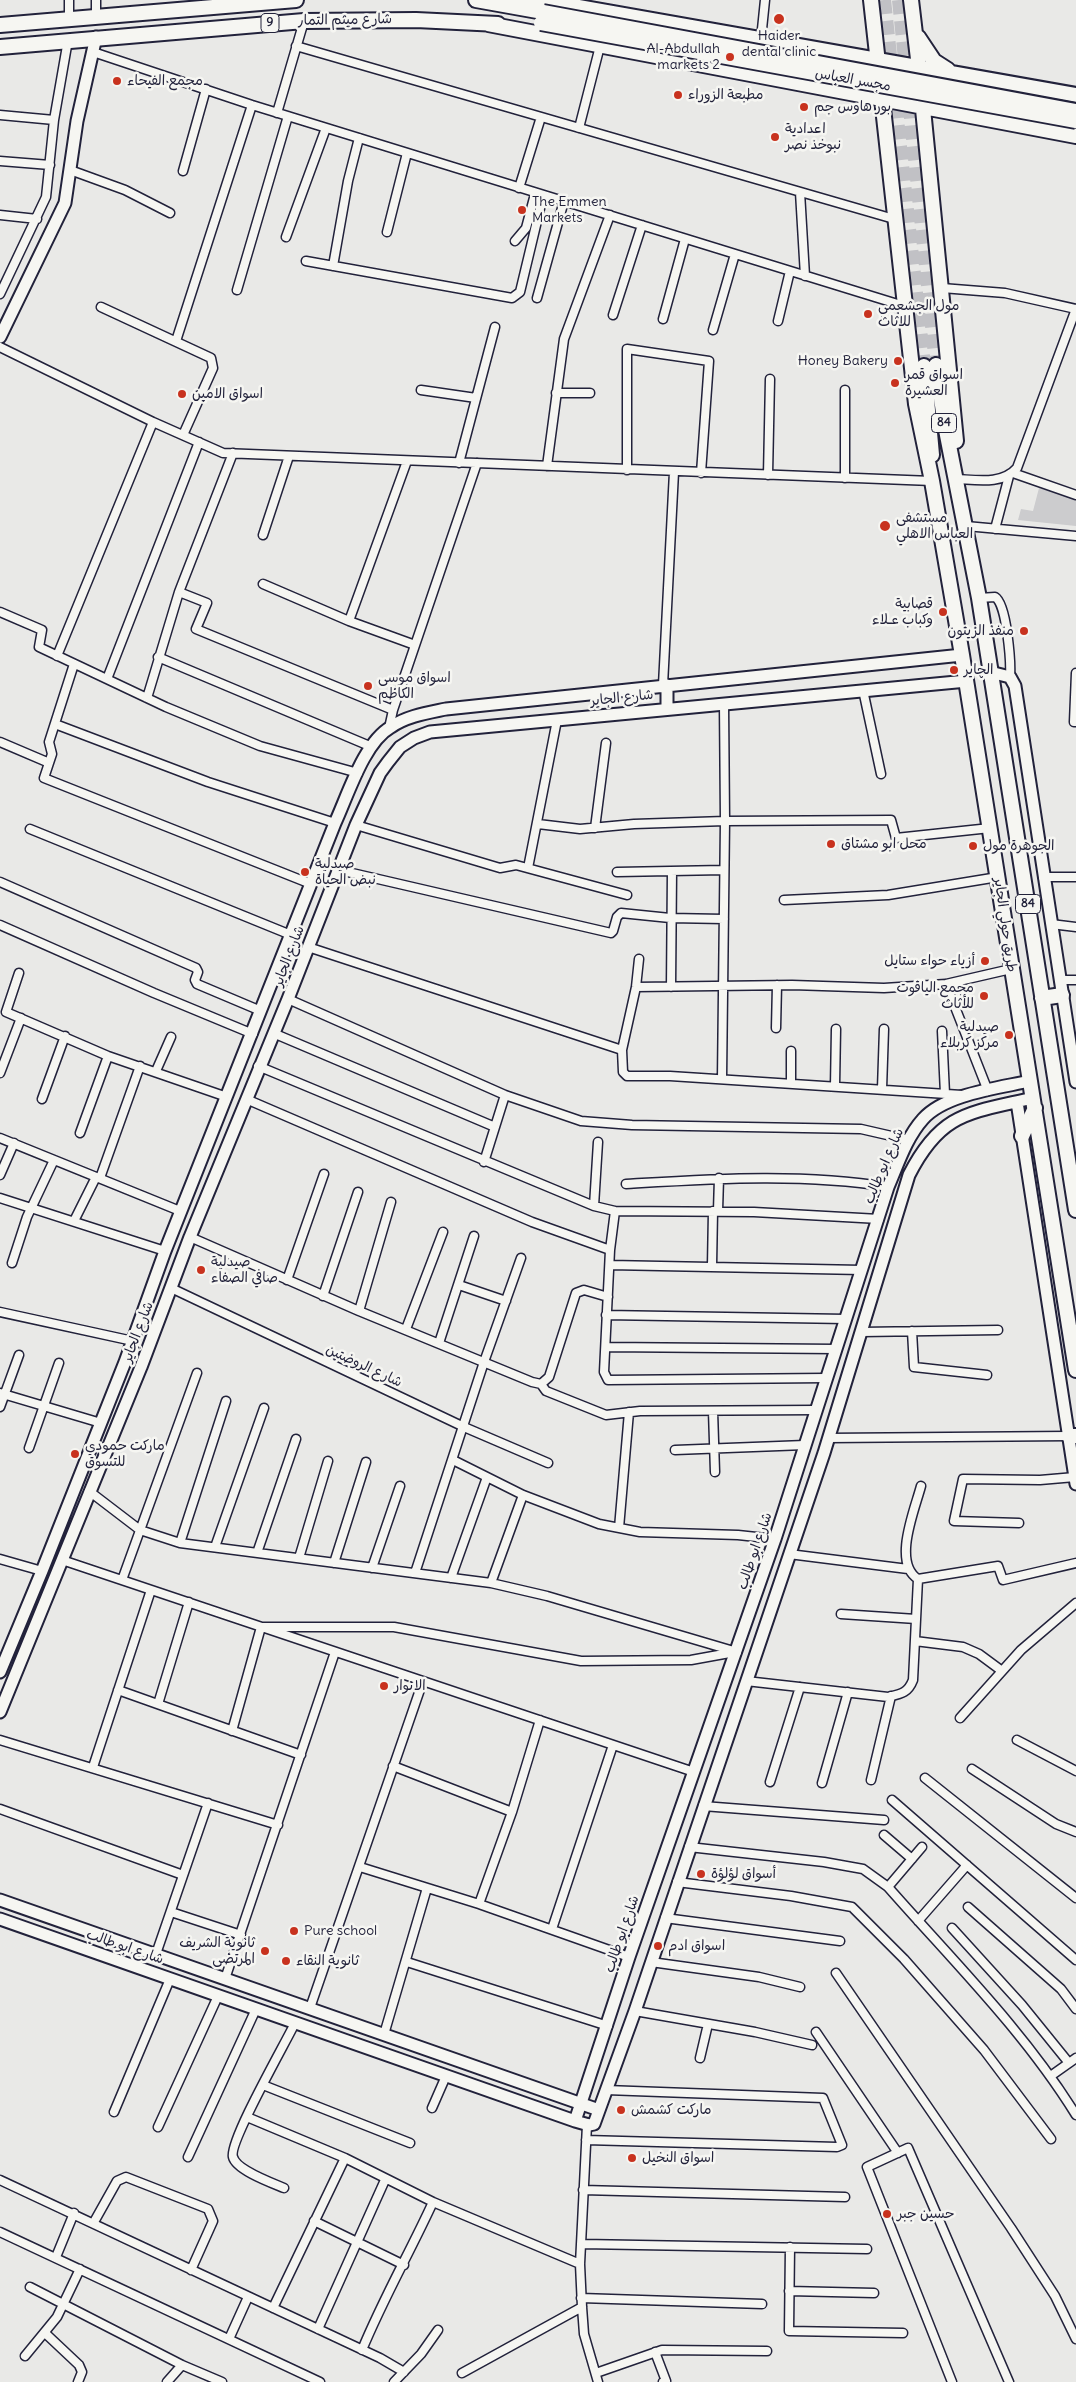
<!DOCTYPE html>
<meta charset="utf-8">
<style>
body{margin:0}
canvas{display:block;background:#e9e9e7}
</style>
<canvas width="1076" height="2382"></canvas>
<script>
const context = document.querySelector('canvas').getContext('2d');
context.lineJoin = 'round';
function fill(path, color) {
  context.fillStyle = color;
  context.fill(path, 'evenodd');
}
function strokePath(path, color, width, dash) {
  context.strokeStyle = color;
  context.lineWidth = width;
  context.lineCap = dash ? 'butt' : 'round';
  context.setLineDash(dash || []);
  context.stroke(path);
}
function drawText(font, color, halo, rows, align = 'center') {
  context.font = font + ' Delius,"Playpen Sans Arabic",sans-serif';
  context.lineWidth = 5;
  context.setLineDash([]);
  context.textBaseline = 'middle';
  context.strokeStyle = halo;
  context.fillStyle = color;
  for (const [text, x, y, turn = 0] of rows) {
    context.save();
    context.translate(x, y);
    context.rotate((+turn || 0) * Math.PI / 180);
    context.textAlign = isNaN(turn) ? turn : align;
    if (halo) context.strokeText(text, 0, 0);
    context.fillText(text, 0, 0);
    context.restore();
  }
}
const green = new Path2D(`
 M 1039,488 L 1076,499 L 1076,526 L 1018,520 L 1021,509 L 1033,511 Z`);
const highwayTunnel = new Path2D(`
 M 884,0 L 924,366
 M 899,0 L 936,365`);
const street = new Path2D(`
 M 96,16 L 96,0
 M 69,19 L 69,0
 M 761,39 L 765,0
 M 296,46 L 894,219
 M 93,52 L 252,105 L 904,306
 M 277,113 L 304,21
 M 0,115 L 54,120
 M 579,128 L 600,46
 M 0,161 L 50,165
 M 70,170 L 125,190 L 170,213
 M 183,171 L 206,89
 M 519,188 L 541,117
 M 800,192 L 805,276
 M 0,215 L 37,219
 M 387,232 L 407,153
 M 286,237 L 326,128
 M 515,241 L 526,228 L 535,194
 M 306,261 L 512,298 L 520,292 L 543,196
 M 333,266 L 348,181 L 359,138
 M 942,288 L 1005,293 L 1076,309
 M 237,290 L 288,116
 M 0,294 L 46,197 L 54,120 L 68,40
 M 537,298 L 564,201
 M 101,307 L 211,358 L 213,368 L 183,435
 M 613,315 L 642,225
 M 663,319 L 685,239
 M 778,321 L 790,271
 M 713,330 L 735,254
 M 176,341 L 252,105
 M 0,347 L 153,422 L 223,453 L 932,481
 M 421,390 L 476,398
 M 845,390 L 845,478
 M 556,393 L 590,393
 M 459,463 L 495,327
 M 547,466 L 564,339 L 610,215
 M 627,470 L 627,349 L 709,361 L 701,473
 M 1013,473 L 1076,495
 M 768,475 L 770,379
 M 957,479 C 977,480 1002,485 1017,468 L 1076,309
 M 966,526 L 1076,536
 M 995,529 L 1009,476
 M 263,535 L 289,456
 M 263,584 L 349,621 L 415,645
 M 179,592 L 207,603 L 196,629 L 393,710
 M 979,598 L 995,597 C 1007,604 1011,663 1010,677
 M 0,612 L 42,630 L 39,647 L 166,707 L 260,746 L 358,773
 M 349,621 L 407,461
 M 57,656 L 153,422
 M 158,657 L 372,747
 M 74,664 L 49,742 L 52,754 L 44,778 L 311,884
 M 1076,673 L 1074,722 L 1076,722
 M 107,679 L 199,442
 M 663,685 L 674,472
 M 863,690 L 881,774
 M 147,698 L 179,592 L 233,453
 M 55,724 L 208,782 L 335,823
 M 389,728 L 393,710 L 477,463
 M 0,742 L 47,762
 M 538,824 L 580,829 L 634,824 L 725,821 L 891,820 L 896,838 L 990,828
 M 356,825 L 500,868 L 516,865 L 627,895
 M 595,828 L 606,743
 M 30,829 L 291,935
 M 528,868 L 557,720
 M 339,870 L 611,933 L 613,931 L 617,917 L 621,913 L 670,918 L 724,919
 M 617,872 L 724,870
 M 1043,877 L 1076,877
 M 0,882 L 196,968 L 198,972 L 195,980 L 197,984 L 261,1011
 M 784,900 L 888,895 L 998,877
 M 1051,924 L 1076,927
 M 0,925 L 154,993 L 253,1034
 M 308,947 L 622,1050 L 623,1072 L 627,1076 L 670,1076 L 962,1095
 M 19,973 L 6,1012 L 108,1056 L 227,1097
 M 1060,980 L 1076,980
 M 946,984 L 988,1091
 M 636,987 L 792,985 L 884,988 L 946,984 L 1011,969
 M 671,987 L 672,871
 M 288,999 L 505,1095 L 581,1121 L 632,1125 L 861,1129 L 909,1140
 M 776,1028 L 777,985
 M 942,1031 L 945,1094
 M 273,1033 L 495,1127
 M 622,1050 L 636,987 L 639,959
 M 258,1066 L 594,1206 L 615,1211 L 754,1212 L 879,1219
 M 156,1071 L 171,1037
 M 0,1073 L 21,1018
 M 722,1079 L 725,821 L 724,704
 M 791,1083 L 791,1051
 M 835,1086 L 836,1029
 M 882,1089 L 884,1029
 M 42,1099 L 65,1036
 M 246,1099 L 532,1222 L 610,1250 L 604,1372 L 608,1380 L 826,1378
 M 80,1133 L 108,1056
 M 0,1138 L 180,1211
 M 484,1162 L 505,1095
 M 0,1175 L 14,1143
 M 100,1178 L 140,1066
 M 626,1184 C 713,1179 802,1173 888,1187
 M 0,1198 L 165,1251
 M 594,1206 L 598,1142
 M 718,1211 L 719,1178
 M 74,1221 L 96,1177
 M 190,1237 L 359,1311 L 532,1382 L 541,1384 L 549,1377 L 576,1293 L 584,1290 L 608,1297
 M 610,1250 L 615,1211
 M 12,1263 L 27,1217 L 54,1160
 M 610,1265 L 862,1270
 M 712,1266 L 713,1211
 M 287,1280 L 324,1174
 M 459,1285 L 506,1301
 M 171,1288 L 464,1427 L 548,1463
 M 323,1296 L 358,1192
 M 359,1311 L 391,1202
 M 0,1312 L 133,1341
 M 606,1315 L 846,1319
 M 406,1329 L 443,1232
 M 912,1331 L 914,1367 L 987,1375
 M 861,1332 L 998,1330
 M 439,1343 L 474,1236
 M 606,1347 L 836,1349
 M 541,1384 L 546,1391 L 606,1415 L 640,1411 L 816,1410
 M 0,1393 L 101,1423
 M 0,1407 L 19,1355
 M 713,1411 L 715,1472
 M 828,1438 L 1069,1436
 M 29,1448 L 59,1363
 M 675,1450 L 805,1445
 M 453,1460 L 523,1495 L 599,1524 L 640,1532 L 738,1535 L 775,1539
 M 89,1491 L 140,1530 L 180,1543 L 491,1583 L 547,1596 L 737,1652
 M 1019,1523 L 954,1521 L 963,1479 L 1040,1480 L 1075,1477
 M 619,1528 L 629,1412
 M 180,1543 L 226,1401
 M 215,1547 L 264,1408
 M 257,1553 L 296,1439
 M 789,1554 L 908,1569
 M 299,1558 L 328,1461
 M 0,1559 L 42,1571
 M 62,1560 L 694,1772
 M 334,1563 L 366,1462
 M 372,1568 L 400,1486
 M 415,1573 L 484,1362 L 521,1258
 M 451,1578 L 487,1477
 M 918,1579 C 892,1563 915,1509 921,1486
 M 122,1580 L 197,1373
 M 491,1583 L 523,1495
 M 841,1614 L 916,1619
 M 915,1641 L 963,1647 L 979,1654 L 1002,1671
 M 746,1681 L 888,1697 C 901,1694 908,1693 913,1680 L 918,1579 L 998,1566 L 1003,1580 L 1076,1563
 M 118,1690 L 301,1755
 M 158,1704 L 189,1602
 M 960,1718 L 1021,1650 L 1076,1603
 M 232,1731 L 261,1627 L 394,1627 L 581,1661 L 691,1660 L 735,1652
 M 0,1740 L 278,1825
 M 1017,1740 L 1076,1771
 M 393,1766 L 512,1812
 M 93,1767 L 151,1590
 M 972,1769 L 1056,1824 L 1076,1832
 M 925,1778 L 1076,1898
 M 871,1780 L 891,1696
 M 770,1782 L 800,1687
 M 822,1783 L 848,1692
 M 892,1800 L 1076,1960
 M 703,1806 L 884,1820
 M 0,1809 L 183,1875
 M 884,1835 L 912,1859
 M 689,1847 L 824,1862 L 863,1869 L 888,1887 C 953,1961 1024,2031 1076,2115
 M 360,1867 L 479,1904 L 629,1957
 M 677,1882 L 791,1896 L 852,1907 L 904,1959 L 984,2050 L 1051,2139
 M 888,1887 L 922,1847
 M 479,1904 L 512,1812 L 540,1720
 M 968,1907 L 1061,1989 L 1076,2009
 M 171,1912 L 241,1935
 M 665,1918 L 840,1941
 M 918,1921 L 967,1865
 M 952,1928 L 1022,2005 L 1069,2063
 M 552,1929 L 613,1745
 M 156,1954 L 208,1803
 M 407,1962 L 608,2026
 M 651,1962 L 759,1977 L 800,1987
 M 836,1973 L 1011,2228 L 1055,2296 L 1076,2339
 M 225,1979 L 335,1652
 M 310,2008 L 423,1681
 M 635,2011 L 755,2032 L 812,2045
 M 385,2031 L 427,1888
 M 816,2032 L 898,2153
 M 700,2058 L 708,2024
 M 1052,2075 L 1076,2058
 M 263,2085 L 410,2143
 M 432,2108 L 446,2076
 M 114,2112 L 170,1979
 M 247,2117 L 345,2158
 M 587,2125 L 580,2264 L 582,2307 L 584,2334 L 598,2382
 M 158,2127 L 218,1996
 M 586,2140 L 837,2147 L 842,2145 L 823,2098 L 606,2090
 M 188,2157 L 256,2009
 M 0,2180 L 380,2358 L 404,2372
 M 284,2188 C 272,2183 236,2170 233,2157 C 228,2143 286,2042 295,2023
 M 583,2190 L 845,2197
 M 314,2221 L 404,2265
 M 94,2222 L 117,2181 L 126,2177 L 208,2209 L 213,2221 L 191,2270
 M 0,2232 L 320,2382
 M 582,2244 L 867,2249
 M 790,2247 L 789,2331 L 903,2333
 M 56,2257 L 74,2213
 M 30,2287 L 182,2365 L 222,2382
 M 789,2291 L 874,2293
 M 581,2298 L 762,2304
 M 273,2308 L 345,2158 L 433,2202 L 580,2264
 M 318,2329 L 385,2180
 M 45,2333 L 79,2365 L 82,2372 L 78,2382
 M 229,2339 L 248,2297
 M 362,2350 C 383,2299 410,2252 433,2202
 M 655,2352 L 666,2381 L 663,2382
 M 25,2356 L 57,2317 L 80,2269
 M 462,2373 L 582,2307
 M 596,2373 L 662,2350 L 767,2351
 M 167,2382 L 182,2365
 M 394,2382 L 421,2354 L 438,2330
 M 952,2382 L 867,2167 L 908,2148 L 1009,2382`);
const secondary = new Path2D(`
 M 0,337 L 65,203 L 77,121 L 96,37
 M 990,672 L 1010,677 L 1015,686 L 1076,1082
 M 667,709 L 667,685
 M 1017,1102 L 1076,1484
 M 0,1672 L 42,1571 L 125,1362 L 165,1251 L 335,823 C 348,795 364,742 391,727 C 407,716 427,713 446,709 L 962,655
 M 0,1712 L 141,1367 L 190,1237 L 288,999 L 356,825 L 380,773 L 388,762 L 400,747 L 414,738 L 430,732 L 967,681
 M 0,1900 L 599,2110
 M 0,1919 L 575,2121 L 589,2125 L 594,2124 L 635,2011 L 824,1453 L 909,1175 C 941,1112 969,1113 1033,1098
 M 575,2121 L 629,1957 L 775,1539 L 888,1187 C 898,1164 906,1138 923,1119 C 945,1094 999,1088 1030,1081`);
const highway = new Path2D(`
 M 476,0 L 543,12
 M 871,0 L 916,404 L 932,481 L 962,655 L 1076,1370
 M 911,0 L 920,76
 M 491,1 L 545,1 L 1076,95
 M 488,24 L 1076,136
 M 0,25 L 296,0
 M 918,37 L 934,61 L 948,70
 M 0,47 L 304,21 L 416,20 L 498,24
 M 922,99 L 956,441
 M 936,365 L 945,425 L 979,598 L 1076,1210
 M 924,366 L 932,455
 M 1042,998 L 1062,995
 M 1022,1136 L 1035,1108
 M 1069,1436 L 1076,1436`);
const highwayBridge = new Path2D(`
 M 543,12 L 1076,111
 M 541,23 L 1076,121`);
const markers = [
 [779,19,6,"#c8321e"],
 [730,57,5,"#c8321e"],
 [117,81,5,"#c8321e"],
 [678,95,5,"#c8321e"],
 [804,107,5,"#c8321e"],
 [775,137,5,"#c8321e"],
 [522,210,5,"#c8321e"],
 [868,314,5,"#c8321e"],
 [898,361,5,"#c8321e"],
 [895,383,5,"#c8321e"],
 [182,394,5,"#c8321e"],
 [885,526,6,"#c8321e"],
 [943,612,5,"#c8321e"],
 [1024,631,5,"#c8321e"],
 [954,670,5,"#c8321e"],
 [368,686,5,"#c8321e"],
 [831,844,5,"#c8321e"],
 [973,846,5,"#c8321e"],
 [305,872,5,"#c8321e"],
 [985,961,5,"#c8321e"],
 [984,996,5,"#c8321e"],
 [1009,1035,5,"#c8321e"],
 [201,1270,5,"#c8321e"],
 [75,1454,5,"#c8321e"],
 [384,1686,5,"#c8321e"],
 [701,1874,5,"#c8321e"],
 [294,1931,5,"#c8321e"],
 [658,1946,5,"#c8321e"],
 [265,1951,5,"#c8321e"],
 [286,1961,5,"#c8321e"],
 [621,2110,5,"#c8321e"],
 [632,2158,5,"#c8321e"],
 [887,2214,5,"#c8321e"]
];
const shields = [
 [270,23,18],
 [944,423,25],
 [1028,904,25]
];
const shieldNames = [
 ["9",270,23],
 ["84",944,423],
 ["84",1028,904]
];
const streetNames = [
 ["شارع ميثم التمار",345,20,-1],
 ["مجسر العباس",853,80,10],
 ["شارع الجاير",622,698,-6],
 ["طريق حولي الجاير",1005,925,82],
 ["شارع الجاير",289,956,-69],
 ["شارع ابو طالب",884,1166,-67],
 ["شارع الجاير",138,1332,-69],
 ["شارع الروضتين",364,1366,25],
 ["شارع ابو طالب",755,1551,-71],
 ["شارع ابو طالب",622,1934,-71],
 ["شارع ابو طالب",125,1947,19]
];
const poiNames = [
 ["Haider",779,36,"center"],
 ["dental clinic",779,52,"center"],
 ["Al-Abdullah",720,49,"right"],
 ["markets 2",720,65,"right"],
 ["مجمع الفيحاء",127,81],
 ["مطبعة الزوراء",688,95],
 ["بور هاوس جم",814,107],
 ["اعدادية",785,129],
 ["نبوخذ نصر",785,145],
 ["The Emmen",532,202],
 ["Markets",532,218],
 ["مول الجشعمي",878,306],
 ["للاثاث",878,322],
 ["Honey Bakery",888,361,"right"],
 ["اسواق قمر",905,375],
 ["العشيرة",905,391],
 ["اسواق الامين",192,394],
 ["مستشفى",896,518],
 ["العباس الاهلي",896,534],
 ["قصابية",933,604,"right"],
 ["وكباب عـلاء",933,620,"right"],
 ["منفذ الزيتون",1014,631,"right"],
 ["الچاير",964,670],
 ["اسواق موسى",378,678],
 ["الكاظم",378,694],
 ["محل ابو مشتاق",841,844],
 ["الجوهرة مول",983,846],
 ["صيدلية",315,864],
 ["نبض الحياة",315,880],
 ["أزياء حواء ستايل",975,961,"right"],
 ["مجمع الياقوت",974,988,"right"],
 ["للأثاث",974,1004,"right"],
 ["صيدلية",999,1027,"right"],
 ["مركز كربلاء",999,1043,"right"],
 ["صيدلية",211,1262],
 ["صافي الصفاء",211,1278],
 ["ماركت حمودي",85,1446],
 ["للتسوق",85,1462],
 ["الانوار",394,1686],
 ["أسواق لؤلؤة",711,1874],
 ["Pure school",304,1931],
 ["ثانوية الشريف",255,1943,"right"],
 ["المرتضى",255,1959,"right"],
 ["اسواق ادم",668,1946],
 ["ثانوية النقاء",296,1961],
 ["ماركت كشمش",631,2110],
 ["اسواق النخيل",642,2158],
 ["حسين جبر",897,2214]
];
fill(green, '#ccccce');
strokePath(highwayTunnel, '#c1c1c5', 14, [14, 7]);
strokePath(street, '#22223b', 11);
strokePath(secondary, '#22223b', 15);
strokePath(highway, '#22223b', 18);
strokePath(street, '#f6f6f2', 8);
strokePath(secondary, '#f6f6f2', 11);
strokePath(highway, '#f6f6f2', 14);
strokePath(highwayBridge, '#22223b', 18, []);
strokePath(highwayBridge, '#f6f6f2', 14);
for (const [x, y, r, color] of markers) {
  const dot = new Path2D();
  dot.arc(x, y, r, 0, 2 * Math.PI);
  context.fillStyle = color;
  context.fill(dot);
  strokePath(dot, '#f6f6f2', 2);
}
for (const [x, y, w] of shields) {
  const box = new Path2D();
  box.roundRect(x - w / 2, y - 9.5, w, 19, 4);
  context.fillStyle = '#f6f6f2';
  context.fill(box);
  strokePath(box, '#22223b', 1);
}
drawText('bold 12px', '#22223b', null, shieldNames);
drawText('14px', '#22223b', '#f6f6f2', streetNames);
drawText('14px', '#22223b', '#f6f6f2', poiNames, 'left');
</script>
